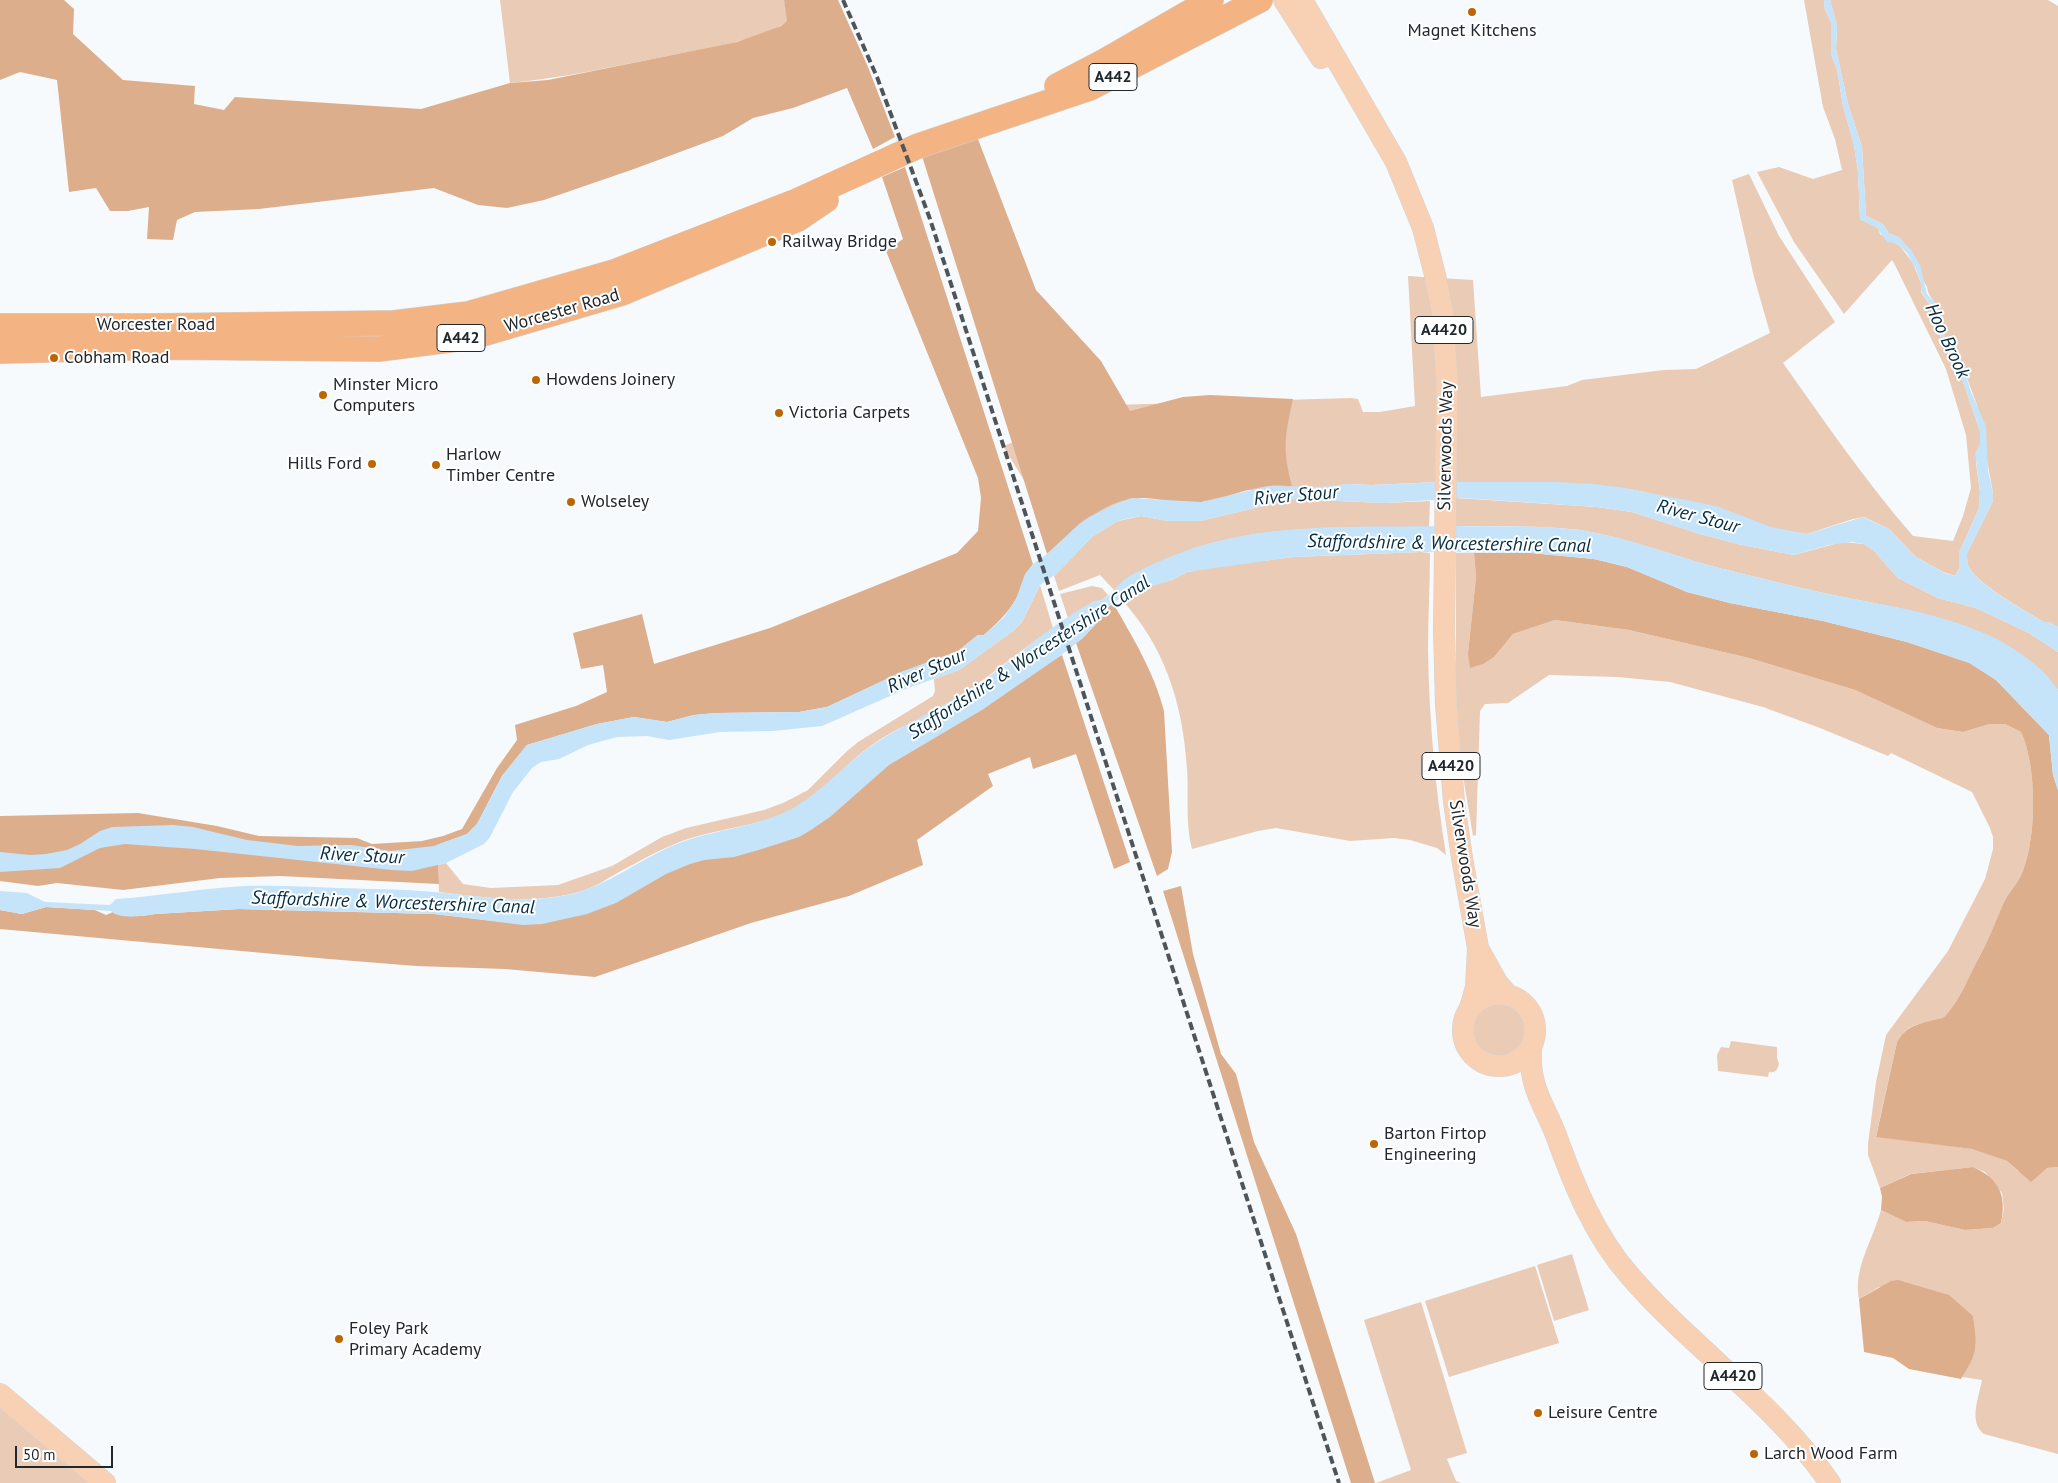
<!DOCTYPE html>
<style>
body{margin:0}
#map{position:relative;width:2058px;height:1483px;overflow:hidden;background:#f6fafd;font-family:"PT Sans",sans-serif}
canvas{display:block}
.scale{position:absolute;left:15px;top:1446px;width:98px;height:22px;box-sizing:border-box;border:2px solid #20282e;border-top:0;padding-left:6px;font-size:15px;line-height:18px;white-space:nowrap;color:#20282e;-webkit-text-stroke:4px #fff;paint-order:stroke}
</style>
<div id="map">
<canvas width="2058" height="1483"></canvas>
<div class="scale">50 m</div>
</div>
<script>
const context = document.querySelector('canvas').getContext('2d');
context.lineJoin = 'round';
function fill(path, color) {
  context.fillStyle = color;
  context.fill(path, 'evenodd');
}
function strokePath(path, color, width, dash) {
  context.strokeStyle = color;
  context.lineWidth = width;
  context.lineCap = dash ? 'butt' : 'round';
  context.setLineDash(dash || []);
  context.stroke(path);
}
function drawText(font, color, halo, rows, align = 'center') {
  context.font = font + ' "PT Sans",sans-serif';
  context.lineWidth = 4;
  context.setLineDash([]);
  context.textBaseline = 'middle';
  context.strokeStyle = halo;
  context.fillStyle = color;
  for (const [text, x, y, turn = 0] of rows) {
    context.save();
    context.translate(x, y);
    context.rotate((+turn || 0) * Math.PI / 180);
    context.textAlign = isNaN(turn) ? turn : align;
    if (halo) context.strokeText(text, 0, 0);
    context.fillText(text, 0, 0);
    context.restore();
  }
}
const green = new Path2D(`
 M 500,0 L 784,0 L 788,21 C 762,41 701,49 668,56 C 615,66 563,78 510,83 Z
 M 1804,0 L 1824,0 L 1825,10 L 1831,22 L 1831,54 L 1837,69 L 1843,106 L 1854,145 L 1858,172 L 1860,219 L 1878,228 L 1880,234 L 1900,246 L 1913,263 L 1921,283 L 1921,292 L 1932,308 L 1933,326 L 1953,353 L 1980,431 L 1980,444 L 1976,463 L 1980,492 L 1979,508 L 1959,553 L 1959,569 L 1955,576 L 1943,572 L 1916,557 L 1889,529 L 1864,517 L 1853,519 L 1807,534 L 1699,517 L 1645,492 L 1628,489 L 1496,482 L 1440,482 L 1371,485 L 1347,484 L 1289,494 L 1162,482 L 1067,550 L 1003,446 L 1112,405 L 1351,398 L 1358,399 L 1363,412 L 1380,412 L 1415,406 L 1408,276 L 1473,280 L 1481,397 L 1567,386 L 1582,380 L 1664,370 L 1696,369 L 1770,333 L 1754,277 L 1732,180 L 1749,174 L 1779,236 L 1835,322 L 1783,363 C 1825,422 1866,482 1913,536 L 1953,541 L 1963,516 L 1971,488 L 1966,435 L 1946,369 L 1894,263 L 1892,260 L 1844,314 L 1794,242 L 1757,172 L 1779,167 L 1813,179 L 1842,170 L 1835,139 L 1823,107 Z
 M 1830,0 L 2048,0 L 2058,6 L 2058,627 L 2049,622 L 2044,622 C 2024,610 1982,587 1970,569 C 1967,564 1967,559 1967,553 L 1993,501 L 1993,493 L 1977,405 L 1961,362 C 1959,349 1951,346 1944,335 C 1938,326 1941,314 1936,305 C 1932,298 1928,295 1927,287 L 1900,238 L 1888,233 C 1885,222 1876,221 1866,216 L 1862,147 L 1848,104 L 1836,49 L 1837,26 Z
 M 1456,498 L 1597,507 L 1632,512 L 1700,534 L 1742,545 L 1794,555 L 1842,542 L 1864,544 L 1875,552 L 1898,578 L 1938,598 L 1976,608 L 2029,633 L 2058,652 L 2058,690 C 2003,622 1913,611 1833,595 C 1795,587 1757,577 1719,568 C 1672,556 1627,537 1580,530 C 1539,525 1496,527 1455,526 Z
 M 1293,499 L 1385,503 L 1430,501 L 1429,527 C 1338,528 1240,522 1156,564 C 1140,572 1126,578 1115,591 L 1100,575 L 1059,591 L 1054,576 L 1093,536 L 1118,521 L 1141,516 L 1168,521 L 1200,521 Z
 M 1421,552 L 1430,553 C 1430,585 1428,617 1428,649 C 1429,718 1435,787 1446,855 L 1437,848 L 1410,840 L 1394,838 L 1350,841 L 1276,828 L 1258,831 L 1192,849 C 1185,823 1189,796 1187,769 C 1183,704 1165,646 1120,598 L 1126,593 L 1172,580 L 1187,572 L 1208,568 L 1293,557 Z
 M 1456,553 L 1474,553 L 1476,577 L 1468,653 L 1495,656 L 1513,634 L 1555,620 L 1629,630 L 1749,658 L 1855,690 L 1937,728 L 1963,732 L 1990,724 L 2005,724 L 2021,732 C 2037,766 2037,838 2022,873 C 2018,883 2009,892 2004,902 C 1995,922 1988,942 1977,961 C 1967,980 1960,1000 1945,1016 C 1932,1029 1913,1014 1897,1042 L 1876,1136 L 1973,1149 L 2007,1161 L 2018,1171 L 2058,1167 L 2058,1454 L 1984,1434 C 1968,1422 1979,1397 1982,1380 L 1962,1377 C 1978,1352 1978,1345 1973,1316 L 1879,1287 L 1859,1299 C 1853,1268 1873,1240 1881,1210 L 1906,1222 L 1925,1221 L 1965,1230 L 1993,1228 L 2001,1223 L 2004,1209 L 2002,1193 L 1985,1172 L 1973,1167 L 1910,1174 L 1880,1188 L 1868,1155 L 1868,1144 L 1876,1082 L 1886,1035 L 1948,951 L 1985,879 L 1993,849 L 1993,837 L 1990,828 L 1972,792 L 1891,753 L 1888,756 L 1820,728 L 1763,707 L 1670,682 L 1617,677 L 1549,675 L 1508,703 L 1485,704 L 1480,711 L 1476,835 L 1473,836 L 1461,764 L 1456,695 Z
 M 1040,585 L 1053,628 C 1016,653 982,684 942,707 C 919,720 894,729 872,745 C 845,764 822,793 793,809 C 756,828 715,828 677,843 C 657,851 638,862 619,872 C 607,879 595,887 582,891 C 535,905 487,898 439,892 L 438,865 L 446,863 L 463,884 L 491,888 L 558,885 L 612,866 L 662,837 L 686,828 L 764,810 L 783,803 L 808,790 L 846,752 L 858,742 L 933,696 L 935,691 L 934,679 L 959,670 L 1013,631 L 1022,622 Z
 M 1092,586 L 1102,588 L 1108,595 L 1102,600 L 1093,602 L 1068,618 L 1060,594 Z
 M1471 1030a28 28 0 1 1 56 0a28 28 0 1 1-56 0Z
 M 1731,1041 L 1777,1047 L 1777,1058 L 1779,1064 C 1777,1070 1776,1073 1769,1072 L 1768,1077 L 1718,1071 L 1717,1055 L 1721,1047 L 1729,1048 Z
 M 1572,1254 L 1589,1310 L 1554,1321 L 1537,1265 Z
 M 1535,1266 L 1559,1343 L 1449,1377 L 1425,1301 Z
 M 1421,1302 L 1467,1453 L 1447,1459 L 1456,1481 L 1461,1483 L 1376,1483 L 1411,1470 L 1364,1320 Z
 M 0,1404 L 92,1483 L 0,1483 Z`);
const forest = new Path2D(`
 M 0,0 L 64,0 L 74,9 L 73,34 L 123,80 L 195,86 L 194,104 L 224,110 L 235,97 L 421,109 L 510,83 L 548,80 L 737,42 L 781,26 L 787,21 L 784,0 L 838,0 L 868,67 L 895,137 L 873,149 L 847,88 L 793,108 L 753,118 L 723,136 L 634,169 L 544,200 L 507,208 L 478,205 L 434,188 L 259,209 L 195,212 L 177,220 L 173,240 L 147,239 L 149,207 L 128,211 L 110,211 L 96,188 L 69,192 L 57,80 L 20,72 L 0,80 Z
 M 976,134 L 1036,290 L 1101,361 L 1130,411 L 1183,397 L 1210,395 L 1293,399 C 1285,434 1282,450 1292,486 C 1285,486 1277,485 1269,486 C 1246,488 1224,499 1202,502 C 1183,505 1163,499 1144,498 C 1106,496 1073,531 1047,554 L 921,153 Z
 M 905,167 L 1033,564 C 1024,575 1022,587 1016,599 C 1008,613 996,624 984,635 L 978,635 L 958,651 L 902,672 L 827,707 L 799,712 L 716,713 L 694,715 L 667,722 L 634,717 L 597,724 L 527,745 L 502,776 L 477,824 L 467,834 L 437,845 L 439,884 L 280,876 L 220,878 L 123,890 L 57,883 L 38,886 L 0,881 L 0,816 L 138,813 L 217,826 L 259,836 L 357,838 L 372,844 L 422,841 L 443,836 L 462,829 L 497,768 L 517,740 L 515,725 L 576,706 L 607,692 L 603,665 L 581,669 L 573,633 L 642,614 L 654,664 L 770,628 L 957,553 L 978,531 L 981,498 L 978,478 L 886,251 L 903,239 L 882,177 Z
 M 1474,553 L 1531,553 L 1594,559 L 1627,567 L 1687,592 L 1730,603 L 1823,621 L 1907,642 L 1970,663 L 1996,680 L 2049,735 L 2053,775 L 2058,790 L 2058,1167 L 2047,1168 L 2031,1182 L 2007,1161 L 1972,1149 L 1876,1137 L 1897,1042 C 1906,1026 1918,1024 1934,1020 C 1938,1019 1942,1019 1945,1016 C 1960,1000 1967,980 1977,961 C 1988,942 1995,922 2004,902 C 2009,892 2018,883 2022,873 C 2037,838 2037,766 2021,732 L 2005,724 L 1990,724 L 1963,732 L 1937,728 L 1855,690 L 1749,658 L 1629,630 L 1555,620 L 1513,634 L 1495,656 L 1483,664 L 1470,668 L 1468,653 L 1476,577 Z
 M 1113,603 C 1133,638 1154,672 1164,711 L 1172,852 L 1168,869 L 1157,876 L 1076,643 L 1102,617 L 1107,608 Z
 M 1062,655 L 1130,862 L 1114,869 L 1076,754 L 1033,769 L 1030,757 L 988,774 L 993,786 L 917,840 L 923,865 L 849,896 L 751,923 L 595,977 L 505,969 L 416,966 L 329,959 L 0,929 L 0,910 L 22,914 L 46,907 L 95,910 L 106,915 L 113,912 L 115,914 L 142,916 L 155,914 L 239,909 L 434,914 L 504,922 L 748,838 Z
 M 1181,886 L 1193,954 L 1221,1054 L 1236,1074 L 1254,1142 L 1296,1234 L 1375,1483 L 1351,1483 L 1163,891 Z
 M 1973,1167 C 1999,1178 2007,1196 2001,1223 L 1993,1228 L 1965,1230 L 1925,1221 L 1906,1222 L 1881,1210 L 1882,1197 L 1880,1188 L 1911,1174 Z
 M 1898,1280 L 1949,1295 L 1973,1316 C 1978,1346 1978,1353 1961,1379 L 1909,1369 L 1893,1358 L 1864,1352 L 1859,1299 L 1891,1281 Z`);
const water = new Path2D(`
 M 1824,0 L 1830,0 L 1837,26 L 1836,49 L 1848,104 L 1862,147 L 1866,216 C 1876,221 1885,222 1888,233 L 1900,238 L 1912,251 L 1920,265 L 1927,294 L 1937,305 L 1939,326 L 1946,338 L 1958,350 L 1971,392 L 1986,426 L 1988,470 L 1993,493 L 1993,501 L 1967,553 C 1967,559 1967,564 1970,569 C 1981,587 2024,610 2044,622 L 2049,622 L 2058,627 L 2058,652 L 2029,633 L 1976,608 L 1938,598 L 1898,578 L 1875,552 L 1864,544 L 1852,542 L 1829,545 L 1794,555 L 1742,545 L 1700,534 L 1632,512 L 1597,507 L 1462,498 L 1385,503 L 1293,499 L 1200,521 L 1168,521 L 1141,516 L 1129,518 L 1118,521 L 1093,536 L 1056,574 L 1040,585 L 1022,622 L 1013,631 L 959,670 L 908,688 L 822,726 L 773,731 L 720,732 L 669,740 L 647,736 L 617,737 L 588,745 L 559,759 L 541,762 L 532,768 L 513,792 L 490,837 L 484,844 L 446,863 L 412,871 L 392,870 L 195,849 L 125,844 L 100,848 L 60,868 L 0,872 L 0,852 L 30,855 L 46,854 L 67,850 L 80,844 L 100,831 L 112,827 L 173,825 L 193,827 L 247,840 L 298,846 L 352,845 L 390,851 L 434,846 L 467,834 L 477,824 L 502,776 L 527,745 L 597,724 L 634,717 L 667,722 L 694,715 L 716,713 L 799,712 L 827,707 L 901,672 L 958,651 L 978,635 L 984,635 L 1004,617 L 1016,599 L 1025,574 L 1033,564 L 1047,554 L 1079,524 L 1089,517 L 1120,502 L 1132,498 L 1201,502 L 1269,486 L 1317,487 L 1347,484 L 1371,485 L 1440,482 L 1556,482 L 1594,484 L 1625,488 L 1716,506 L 1771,527 L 1807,534 L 1863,517 L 1889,529 L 1916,557 L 1944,573 L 1955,576 L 1959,569 L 1959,553 L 1979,508 L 1980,492 L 1975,453 L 1980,444 L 1980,431 L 1953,353 L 1933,326 L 1932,308 L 1921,291 L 1921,283 L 1916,269 L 1907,253 L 1900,246 L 1895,243 L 1887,242 L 1877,228 L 1860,219 L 1858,172 L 1854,145 L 1843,106 L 1837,69 L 1831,54 L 1831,22 L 1825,10 Z
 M 1455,526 C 1496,527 1539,525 1580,530 C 1628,537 1673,556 1719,568 C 1757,577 1795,587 1833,595 C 1903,609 1983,618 2038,667 C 2046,673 2052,682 2058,690 L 2058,790 L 2053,775 L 2049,735 L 1996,680 L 1969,663 L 1907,642 L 1823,621 L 1730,603 L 1687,592 L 1627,567 L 1594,559 L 1531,553 L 1421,552 L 1293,557 L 1187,572 L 1172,580 L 1126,594 L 1107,608 L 1103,617 L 1082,639 L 1056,659 L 982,710 L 889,765 L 830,817 L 811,830 L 799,837 L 762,849 L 734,857 L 704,860 L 690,864 L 666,874 L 616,903 L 587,914 L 542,924 L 523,925 L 434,914 L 239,909 L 155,914 C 142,916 121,920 111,911 L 46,907 L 22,914 L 0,910 L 0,891 L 27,893 L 45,902 L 110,905 L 116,899 C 160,896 203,888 246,886 C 277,885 309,887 340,888 C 371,889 403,889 434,892 C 484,896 535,907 585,890 C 619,878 648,854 682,842 C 720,828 763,827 798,805 C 827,787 849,760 877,742 C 912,720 950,704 984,680 C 1019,655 1051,625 1089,604 C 1093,602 1098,601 1103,599 C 1112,595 1116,586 1124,580 C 1134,572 1170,556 1183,552 C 1269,520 1365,528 1455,526 Z`);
const major = new Path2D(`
 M 1284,0 L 1321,58
 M 1302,0 L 1396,162 L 1423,228 L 1435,275 L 1442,310 L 1447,381 L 1444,629 L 1446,705 L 1454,802 L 1462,858 L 1478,948 L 1476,987 L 1470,1008
 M 1478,948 L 1498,984 L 1508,995
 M1463 1030a36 36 0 1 1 72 0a36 36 0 1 1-72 0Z
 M 1531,1049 C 1529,1088 1543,1102 1556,1135 C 1574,1185 1594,1235 1630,1276 C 1692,1348 1775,1403 1830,1483
 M 0,1394 L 105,1483`);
const highway = new Path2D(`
 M 1057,86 L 1103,62 L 1211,0
 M 0,326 L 156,326 L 394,323 L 468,314 L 614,272 L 797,201 L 918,146 L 1090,88 L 1260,0
 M 0,351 L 166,347 L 379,349 L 472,337 L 622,293 L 798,219 L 826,200`);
const rail = new Path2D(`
 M 843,0 L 877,77 L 930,219 L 1339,1483`);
const markers = [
 [1472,12,5,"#be6503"],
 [772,242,5,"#be6503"],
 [54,358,5,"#be6503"],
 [536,380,5,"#be6503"],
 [323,395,5,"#be6503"],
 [779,413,5,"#be6503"],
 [372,464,5,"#be6503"],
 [436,465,5,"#be6503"],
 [571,502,5,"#be6503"],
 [1374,1144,5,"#be6503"],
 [339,1339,5,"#be6503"],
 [1538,1413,5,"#be6503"],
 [1754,1454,5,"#be6503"]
];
const shields = [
 [1113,77,48],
 [1444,330,58],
 [461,338,48],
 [1451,766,58],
 [1733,1376,58]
];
const shieldNames = [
 ["A442",1113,77],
 ["A4420",1444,330],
 ["A442",461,338],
 ["A4420",1451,766],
 ["A4420",1733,1376]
];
const poiNames = [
 ["Magnet Kitchens",1472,31,"center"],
 ["Railway Bridge",782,242],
 ["Cobham Road",64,358],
 ["Howdens Joinery",546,380],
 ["Minster Micro",333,385],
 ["Computers",333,406],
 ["Victoria Carpets",789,413],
 ["Harlow",446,455],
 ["Timber Centre",446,476],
 ["Hills Ford",362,464,"right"],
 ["Wolseley",581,502],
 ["Barton Firtop",1384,1134],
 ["Engineering",1384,1155],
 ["Foley Park",349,1329],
 ["Primary Academy",349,1350],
 ["Leisure Centre",1548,1413],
 ["Larch Wood Farm",1764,1454]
];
const streetNames = [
 ["Worcester Road",562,311,-16],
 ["Worcester Road",156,325],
 ["Silverwoods Way",1446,446,-89],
 ["Silverwoods Way",1465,864,81]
];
const waterNames = [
 ["Hoo Brook",1947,341,65],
 ["River Stour",1296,496,-5],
 ["River Stour",1698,517,15],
 ["Staffordshire & Worcestershire Canal",1449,544,1],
 ["Staffordshire & Worcestershire Canal",1029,658,-33],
 ["River Stour",927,671,-24],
 ["River Stour",362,856,3],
 ["Staffordshire & Worcestershire Canal",393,903,2]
];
fill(green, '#eacbb6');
fill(forest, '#ddae8c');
fill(water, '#c5e3f9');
strokePath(major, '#d2d4d5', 22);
strokePath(highway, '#d2d4d5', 26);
strokePath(major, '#f8d1b5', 21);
strokePath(highway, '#f4b383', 25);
strokePath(rail, '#4e555a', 4, [8, 4]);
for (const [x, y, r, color] of markers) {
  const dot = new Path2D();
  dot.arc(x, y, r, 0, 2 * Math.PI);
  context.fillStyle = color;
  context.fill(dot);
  strokePath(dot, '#fff', 2);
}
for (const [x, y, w] of shields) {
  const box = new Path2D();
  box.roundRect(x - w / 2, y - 13.5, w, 27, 4);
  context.fillStyle = '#fff';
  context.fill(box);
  strokePath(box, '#20282e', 1);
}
drawText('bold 16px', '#20282e', null, shieldNames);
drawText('18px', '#20282e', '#fff', poiNames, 'left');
drawText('18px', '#20282e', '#fff', streetNames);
drawText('italic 19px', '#042e46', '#fff', waterNames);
</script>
